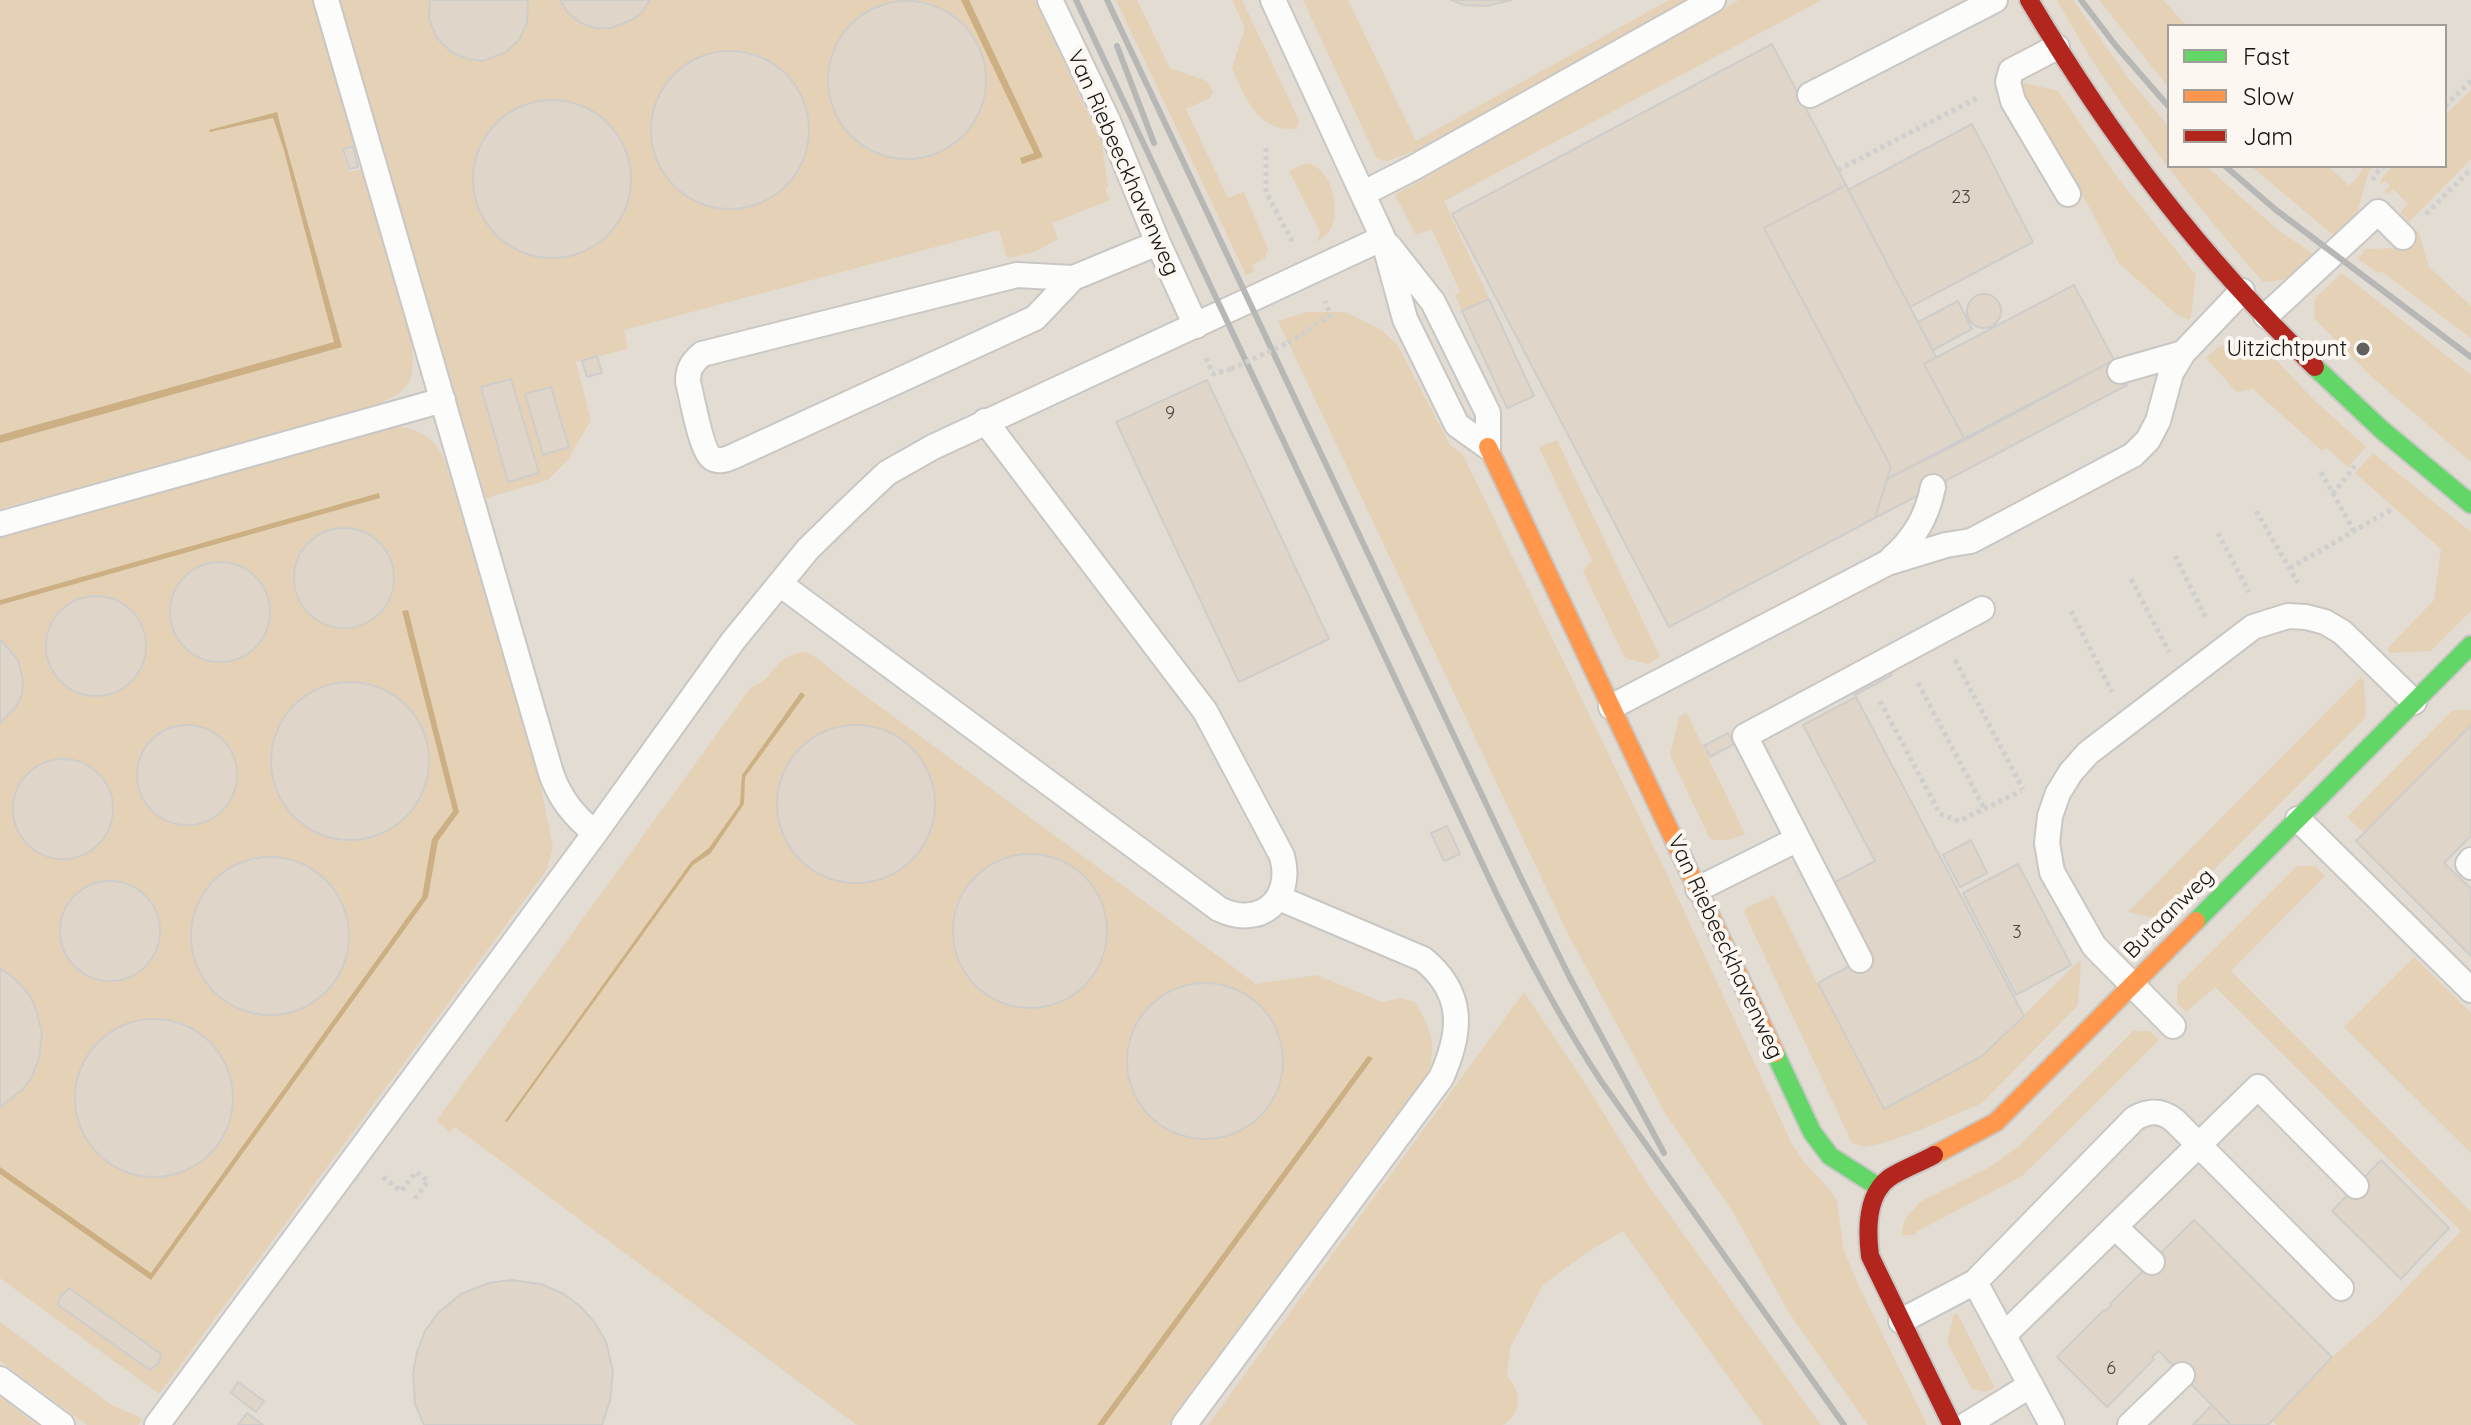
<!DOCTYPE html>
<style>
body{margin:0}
#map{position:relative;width:2471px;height:1425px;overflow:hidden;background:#ece9e6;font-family:Quicksand,sans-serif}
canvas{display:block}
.legend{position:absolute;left:2167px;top:24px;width:280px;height:144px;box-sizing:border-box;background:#fcf7f0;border:2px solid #a19d98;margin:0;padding:10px 14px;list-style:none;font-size:24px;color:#181614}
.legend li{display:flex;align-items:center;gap:16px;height:40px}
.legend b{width:40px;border:2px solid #a19d98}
</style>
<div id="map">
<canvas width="2471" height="1425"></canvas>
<ul class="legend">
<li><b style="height:10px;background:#63d668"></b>Fast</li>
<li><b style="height:10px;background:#ff974d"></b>Slow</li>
<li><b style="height:10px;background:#b3261e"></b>Jam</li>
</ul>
</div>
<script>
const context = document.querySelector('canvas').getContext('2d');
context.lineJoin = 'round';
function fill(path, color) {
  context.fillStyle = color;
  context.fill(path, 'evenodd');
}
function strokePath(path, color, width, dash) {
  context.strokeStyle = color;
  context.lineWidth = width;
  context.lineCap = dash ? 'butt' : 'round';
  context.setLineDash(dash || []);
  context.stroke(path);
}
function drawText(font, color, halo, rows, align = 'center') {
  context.font = font + ' Quicksand,sans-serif';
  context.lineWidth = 8;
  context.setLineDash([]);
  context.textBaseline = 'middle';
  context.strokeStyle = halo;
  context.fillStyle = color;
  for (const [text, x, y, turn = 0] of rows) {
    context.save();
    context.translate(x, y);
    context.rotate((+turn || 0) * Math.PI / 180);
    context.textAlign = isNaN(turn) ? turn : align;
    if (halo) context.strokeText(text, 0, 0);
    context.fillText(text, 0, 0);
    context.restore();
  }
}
const built = new Path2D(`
 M 0,0 L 2471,0 L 2471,1425 L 0,1425 ZM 2169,26 L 2445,26 L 2445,166 L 2169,166 Z`);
const green = new Path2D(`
 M 0,0 L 313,0 L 355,144 L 342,148 L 348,172 L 362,169 L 411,341 C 418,386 407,393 367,408 L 0,509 L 0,443 L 342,347 L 281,124 L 276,112 L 209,131 L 273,118 L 283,147 L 334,342 L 0,435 Z
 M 338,0 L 1035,0 L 1102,144 L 1108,186 L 1105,188 L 1110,200 L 1052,223 L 1058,239 L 1035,252 L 1007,258 L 999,230 L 624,330 L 628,349 L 576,362 L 591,420 L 567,461 L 548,480 L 486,498 Z
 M 1116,0 L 1137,0 L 1170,68 L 1207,81 L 1213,91 L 1210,98 L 1186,109 L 1228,198 L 1244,192 L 1268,249 L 1265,258 L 1252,265 L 1254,272 L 1246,275 Z
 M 1232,0 L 1242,0 L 1299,120 L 1297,129 C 1257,132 1246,98 1232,68 L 1245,28 Z
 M 1303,0 L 1348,0 L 1416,141 L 1669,0 L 1686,0 L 1420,149 L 1387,161 L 1377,159 Z
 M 1739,0 L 1822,0 L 1444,201 L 1489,298 L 1462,311 L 1455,295 L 1460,292 L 1432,229 L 1416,235 L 1395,195 Z
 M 2057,0 L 2073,0 L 2129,79 L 2169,127 L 2169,166 L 2206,166 L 2278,230 L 2315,255 L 2290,279 L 2263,282 C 2208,219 2155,154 2108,84 C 2089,57 2073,28 2057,0 Z
 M 2099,0 L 2163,0 L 2187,26 L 2169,26 L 2169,88 Z
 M 2020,82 L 2058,91 L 2117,177 L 2196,275 L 2191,317 L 2189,320 L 2176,314 L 2119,263 L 2087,203 L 2029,111 Z
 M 2471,90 L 2471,159 L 2409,222 L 2400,212 L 2408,204 L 2393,189 L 2388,194 L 2385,191 L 2390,186 L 2385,181 L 2379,185 L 2382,178 L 2393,166 L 2445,166 L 2445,115 Z
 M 1306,163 C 1330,166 1341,206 1332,227 C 1328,235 1321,239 1314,244 L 1318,240 L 1320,232 L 1289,171 Z
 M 2251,166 L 2328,166 L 2349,186 L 2358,177 L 2364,166 L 2374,166 L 2369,170 L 2356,217 L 2333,235 Z
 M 2418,230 L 2429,267 L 2471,306 L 2471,338 L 2381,271 L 2378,273 L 2358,259 L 2365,249 L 2402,248 Z
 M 2342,273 L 2471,375 L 2471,462 L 2372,377 L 2314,318 L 2315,298 Z
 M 1306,312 L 1345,312 L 1382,330 L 1398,346 L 1450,445 L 1463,455 L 1665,870 L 1792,1144 L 1804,1162 L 1830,1190 L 1837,1201 L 1844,1251 L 1858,1284 L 1927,1425 L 1868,1425 L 1789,1313 L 1733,1212 L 1665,1113 L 1568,934 L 1278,321 Z
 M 2261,344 L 2311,397 L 2366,447 L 2348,467 L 2327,448 L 2322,451 L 2253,389 L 2237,392 L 2206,358 L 2219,346 Z
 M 392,427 C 419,427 434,437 445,461 L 540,781 L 553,848 L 546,871 L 159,1394 L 0,1278 L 0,537 Z
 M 1557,440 L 1660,657 L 1648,664 L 1625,658 L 1583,571 L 1592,560 L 1539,447 Z
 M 2373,453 L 2471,532 L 2471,611 L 2431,651 L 2391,653 L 2387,649 L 2434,600 L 2441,549 L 2355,473 Z
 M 807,652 C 823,661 833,672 848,683 L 1256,984 L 1317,975 L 1382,1002 L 1401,998 L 1414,1002 C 1432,1027 1438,1050 1426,1079 L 1168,1425 L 857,1425 L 455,1127 L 450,1132 L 438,1122 L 439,1117 L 751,687 C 776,680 772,654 807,652 Z
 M 2361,677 L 2364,682 L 2366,715 L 2364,719 L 2164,920 L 2128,912 Z
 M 2453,710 L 2471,710 L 2471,725 L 2364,833 L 2347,817 Z
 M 1686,712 L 1745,834 C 1732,839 1723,842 1710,839 L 1670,755 L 1679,718 Z
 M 2297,866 L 2315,866 L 2325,876 L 2231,971 L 2471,1212 L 2471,1425 L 2277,1425 L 2272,1420 L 2332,1357 L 2379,1316 L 2461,1231 L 2215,987 L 2186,1012 L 2177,1004 L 2177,986 Z
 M 1774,895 L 1817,983 L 1884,1108 L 1982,1056 L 2080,960 L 2081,964 L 2078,1005 L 1982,1103 L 1920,1130 L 1880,1144 L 1865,1147 L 1852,1143 L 1744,912 L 1746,908 Z
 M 2414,957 L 2471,1013 L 2471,1153 L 2344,1027 Z
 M 1524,992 L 1585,1083 L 1648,1185 L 1821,1425 L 1763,1425 L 1623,1231 L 1586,1253 L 1543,1285 L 1510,1348 L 1507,1376 C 1522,1392 1523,1413 1503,1425 L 1208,1425 Z
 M 2133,1031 L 2149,1031 L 2159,1040 L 2022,1176 L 1916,1232 L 1917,1235 L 1901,1235 L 1905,1219 L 1920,1202 L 1990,1167 L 2019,1146 Z
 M 1957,1313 L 1995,1388 L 1986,1392 L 1972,1389 L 1947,1342 L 1954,1314 Z
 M 0,1322 L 110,1404 L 143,1419 L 138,1425 L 87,1425 L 0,1361 Z
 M 0,1397 L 37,1425 L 0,1425 Z`);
const water = new Path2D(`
 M 961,0 L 969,0 L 1043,157 L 1022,164 L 1020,158 L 1034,153 Z
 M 277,112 L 342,347 L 0,443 L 0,435 L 334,342 L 283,147 L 273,118 L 210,132 L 209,130 Z
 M 379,493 L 380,498 L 0,605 L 0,600 Z
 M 408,610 L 459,812 L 438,841 L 428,897 L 151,1280 L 0,1174 L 0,1167 L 151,1273 L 422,897 L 432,839 L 453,811 L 402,611 Z
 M 801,692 L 805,695 L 745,777 L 744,804 L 710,854 L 693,865 L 507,1122 L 505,1121 L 691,862 L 709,848 L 740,804 L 742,775 Z
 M 1368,1056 L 1373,1058 L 1104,1425 L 1097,1425 Z`);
const building = new Path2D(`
 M 430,0 L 528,0 L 527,23 L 519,40 L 506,52 L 483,61 L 468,59 L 451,52 L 437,38 L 429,19 Z
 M 560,0 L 650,0 L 641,13 L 632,20 L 611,28 L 595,28 L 581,23 L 568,13 Z
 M 1451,0 L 1511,0 L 1487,6 L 1464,5 Z
 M828 80a79 79 0 1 1 158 0a79 79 0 1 1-158 0Z
 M 1772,44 L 1846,185 L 1764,228 L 1891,467 L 1875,518 L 1669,627 L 1452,214 Z
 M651 130a79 79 0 1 1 158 0a79 79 0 1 1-158 0Z
 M473 179a79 79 0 1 1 158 0a79 79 0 1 1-158 0Z
 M 1972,124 L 2033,242 L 1910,307 L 1848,190 Z
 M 353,146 L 358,167 L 349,169 L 343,149 Z
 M 1846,185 L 1936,357 L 1924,364 L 1965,440 L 1887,479 L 1891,467 L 1764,228 Z
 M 2074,285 L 2114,360 L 1965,440 L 1924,364 Z
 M1967 311a17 17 0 1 1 34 0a17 17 0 1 1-34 0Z
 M 1489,299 L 1534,396 L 1507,408 L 1462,311 Z
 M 1958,301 L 1972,329 L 1933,350 L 1918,322 Z
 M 597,356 L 602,373 L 587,377 L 582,361 Z
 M 2114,360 L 2127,385 L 1875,518 L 1887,479 Z
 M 511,379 L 539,473 L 508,482 L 481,387 Z
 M 1207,380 L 1329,639 L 1239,682 L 1116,422 Z
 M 551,387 L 569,447 L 543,455 L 525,394 Z
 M294 578a50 50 0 1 1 100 0a50 50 0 1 1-100 0Z
 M170 612a50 50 0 1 1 100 0a50 50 0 1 1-100 0Z
 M46 646a50 50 0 1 1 100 0a50 50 0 1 1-100 0Z
 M 0,639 L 18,660 L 23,680 L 22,694 L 17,705 L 0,723 Z
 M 1890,671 L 1892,675 L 1855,695 L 1853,691 Z
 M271 761a79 79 0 1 1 158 0a79 79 0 1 1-158 0Z
 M 1856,697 L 2024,1016 L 1982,1056 L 1884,1109 L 1818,983 L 1867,957 L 1830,885 L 1875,861 L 1803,725 Z
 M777 804a79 79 0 1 1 158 0a79 79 0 1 1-158 0Z
 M 2471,725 L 2471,836 L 2444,863 L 2471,889 L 2471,956 L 2356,841 Z
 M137 775a50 50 0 1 1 100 0a50 50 0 1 1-100 0Z
 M 1728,733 L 1734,744 L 1710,757 L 1704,746 Z
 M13 809a50 50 0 1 1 100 0a50 50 0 1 1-100 0Z
 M 1447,826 L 1460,854 L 1444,861 L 1431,833 Z
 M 1971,840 L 1987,873 L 1960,887 L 1943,855 Z
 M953 931a77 77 0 1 1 154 0a77 77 0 1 1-154 0Z
 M191 936a79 79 0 1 1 158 0a79 79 0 1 1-158 0Z
 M 2018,864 L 2071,965 L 2016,995 L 1963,893 Z
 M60 931a50 50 0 1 1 100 0a50 50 0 1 1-100 0Z
 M 0,968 L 14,978 L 29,994 L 36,1009 L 42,1033 L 39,1058 L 31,1079 L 22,1090 L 0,1107 Z
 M1127 1061a78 78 0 1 1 156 0a78 78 0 1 1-156 0Z
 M75 1098a79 79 0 1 1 158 0a79 79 0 1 1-158 0Z
 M 2381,1160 L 2449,1228 L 2401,1279 L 2332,1211 Z
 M 2194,1220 L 2332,1357 L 2268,1425 L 2231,1425 L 2159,1351 L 2152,1357 L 2154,1359 L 2107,1407 L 2057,1357 L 2104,1310 L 2105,1311 L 2112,1305 L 2110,1304 Z
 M 511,1280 L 541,1284 L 562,1293 L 580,1306 L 595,1323 L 606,1342 L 613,1372 L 610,1401 L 602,1425 L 424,1425 L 415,1404 L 413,1374 L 417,1352 L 425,1331 L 438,1313 L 461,1294 L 489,1283 Z
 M 69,1288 L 161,1354 L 159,1363 L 150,1370 L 58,1305 L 60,1297 Z
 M 238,1382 L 264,1401 L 256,1412 L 231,1393 Z
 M 2212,1405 L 2231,1425 L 2193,1425 Z
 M 247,1413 L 263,1425 L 238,1425 Z`);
const path = new Path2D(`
 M 2445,106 L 2471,81
 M 1266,148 L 1266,192 L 1293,243
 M 1838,170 L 1979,97
 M 2373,180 L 2375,174 L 2384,166
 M 2426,214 L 2471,169
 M 1288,343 L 1331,315 L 1325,301
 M 1206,358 L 1213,374 L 1231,369
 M 2321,472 L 2354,531
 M 2333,494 L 2357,463
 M 2256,511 L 2298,583
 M 2218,533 L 2249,592
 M 2175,556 L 2207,620
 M 2290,568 L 2394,508
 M 2131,579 L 2169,652
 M 2071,611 L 2112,692
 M 1955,660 L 2023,789
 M 1918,683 L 1984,808
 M 1880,701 L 1940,814 L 1959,821 L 2021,791
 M 383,1177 L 401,1191 L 416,1172 L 428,1181 L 413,1201`);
const lane = new Path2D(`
 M 326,0 L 551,773 C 560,799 574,816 595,833
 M 1050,0 L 1108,121 L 1158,243 L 1196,326
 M 1273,0 L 1383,238 L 1405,319 L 1457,425 L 1488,447
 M 2057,47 L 2011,71 L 2008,82 L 2013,101 L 2068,194
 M 1810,95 L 1995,0
 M 1364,193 L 1413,168 L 1713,0
 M 1389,246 L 1433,302 L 1488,413 L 1488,447
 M 1073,278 L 1017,275 L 702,354 C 692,363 688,368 688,382 C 692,397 701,451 712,458 C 719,462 725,460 732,457 L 1035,318 L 1073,278 L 1158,243
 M 2266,316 L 2378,212 L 2403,237
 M 2120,371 L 2183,353
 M 0,524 L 443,400
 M 1891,559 C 1914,539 1927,517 1933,487
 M 780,584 L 1219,909 C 1260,929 1294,900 1282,856 L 1205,711 L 985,421
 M 1611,707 L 1887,563 L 1946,545 L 1971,541 L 2133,455 L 2148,440 L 2158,421 L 2171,373 L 2183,353 L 2242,291
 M 2298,819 L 2471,990
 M 2471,860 L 2468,864 L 2471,867
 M 1698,889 L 1798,839
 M 1860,960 L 1745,736 L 1982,609
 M 2173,1026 L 2094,946 L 2052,872 L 2047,843 L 2050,816 L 2058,793 L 2071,772 L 2088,753 L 2253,627 L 2288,616 L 2306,617 L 2325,622 L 2342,632 L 2414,702
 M 2115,1227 L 2152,1262
 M 1975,1282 L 2052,1425
 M 1901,1321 L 1975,1282 L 2135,1118 C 2150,1110 2162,1110 2175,1121 L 2341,1288
 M 2004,1335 L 2258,1087 L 2356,1186
 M 0,1379 L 62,1425
 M 157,1425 L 595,833 L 733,641 L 808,549 L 850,508 L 887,473 L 933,447 L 1383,238
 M 1184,1425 L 1441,1078 C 1462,1032 1465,993 1423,959 L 1279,898
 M 1966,1425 L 2031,1385
 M 2130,1425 L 2182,1375`);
const fast = new Path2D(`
 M 2315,367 L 2382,430 L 2471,504
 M 2196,921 L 2471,645
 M 1775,1053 L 1812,1132 L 1830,1156 L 1880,1188`);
const slow = new Path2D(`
 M 1488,447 L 1775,1053
 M 1934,1155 L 1996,1122 L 2196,921`);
const jam = new Path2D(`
 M 2029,0 C 2110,137 2200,256 2315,367
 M 1934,1155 C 1920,1163 1902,1169 1889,1178 C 1866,1195 1867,1232 1870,1256 L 1952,1425`);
const rail = new Path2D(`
 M 1076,0 L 1498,897 C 1529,960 1562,1022 1601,1081 L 1844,1425
 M 1107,0 L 1521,878 L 1569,976 L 1664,1153
 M 2081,0 L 2116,46 L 2169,107
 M 1117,46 L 1154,143
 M 2225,166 L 2276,210 L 2471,357`);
const pathBridge = new Path2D(`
 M 1231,369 L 1288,343`);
const markers = [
 [2363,349,8,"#62605e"]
];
const numberNames = [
 ["23",1961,198],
 ["9",1170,414],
 ["3",2017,933],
 ["6",2111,1369]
];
const streetNames = [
 ["Van Riebeeckhavenweg",1123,163,66],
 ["Butaanweg",2169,914,-45],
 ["Van Riebeeckhavenweg",1725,947,65]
];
const poiNames = [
 ["Uitzichtpunt",2347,349]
];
fill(built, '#e2dcd3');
fill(green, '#e5d2b6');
fill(water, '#ccaf82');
fill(building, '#dfd5c8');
strokePath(building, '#cfcdca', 2);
strokePath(lane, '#c9c7c4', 28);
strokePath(fast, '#c9c7c4', 22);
strokePath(slow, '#c9c7c4', 22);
strokePath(jam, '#c9c7c4', 22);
strokePath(path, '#cfcfcd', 5, [4, 4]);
strokePath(lane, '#fcfcfb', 24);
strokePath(fast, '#63d668', 18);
strokePath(slow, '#ff974d', 18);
strokePath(jam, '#b3261e', 18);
strokePath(rail, '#b7b7b6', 6);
strokePath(pathBridge, '#cfcfcd', 5, [4, 4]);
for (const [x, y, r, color] of markers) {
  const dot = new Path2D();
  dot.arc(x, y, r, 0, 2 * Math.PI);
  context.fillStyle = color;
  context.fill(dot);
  strokePath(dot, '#fcf7f0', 3);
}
drawText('18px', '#4a4641', null, numberNames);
drawText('22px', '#181614', '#fcf7f0', streetNames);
drawText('22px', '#181614', '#fcf7f0', poiNames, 'right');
</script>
